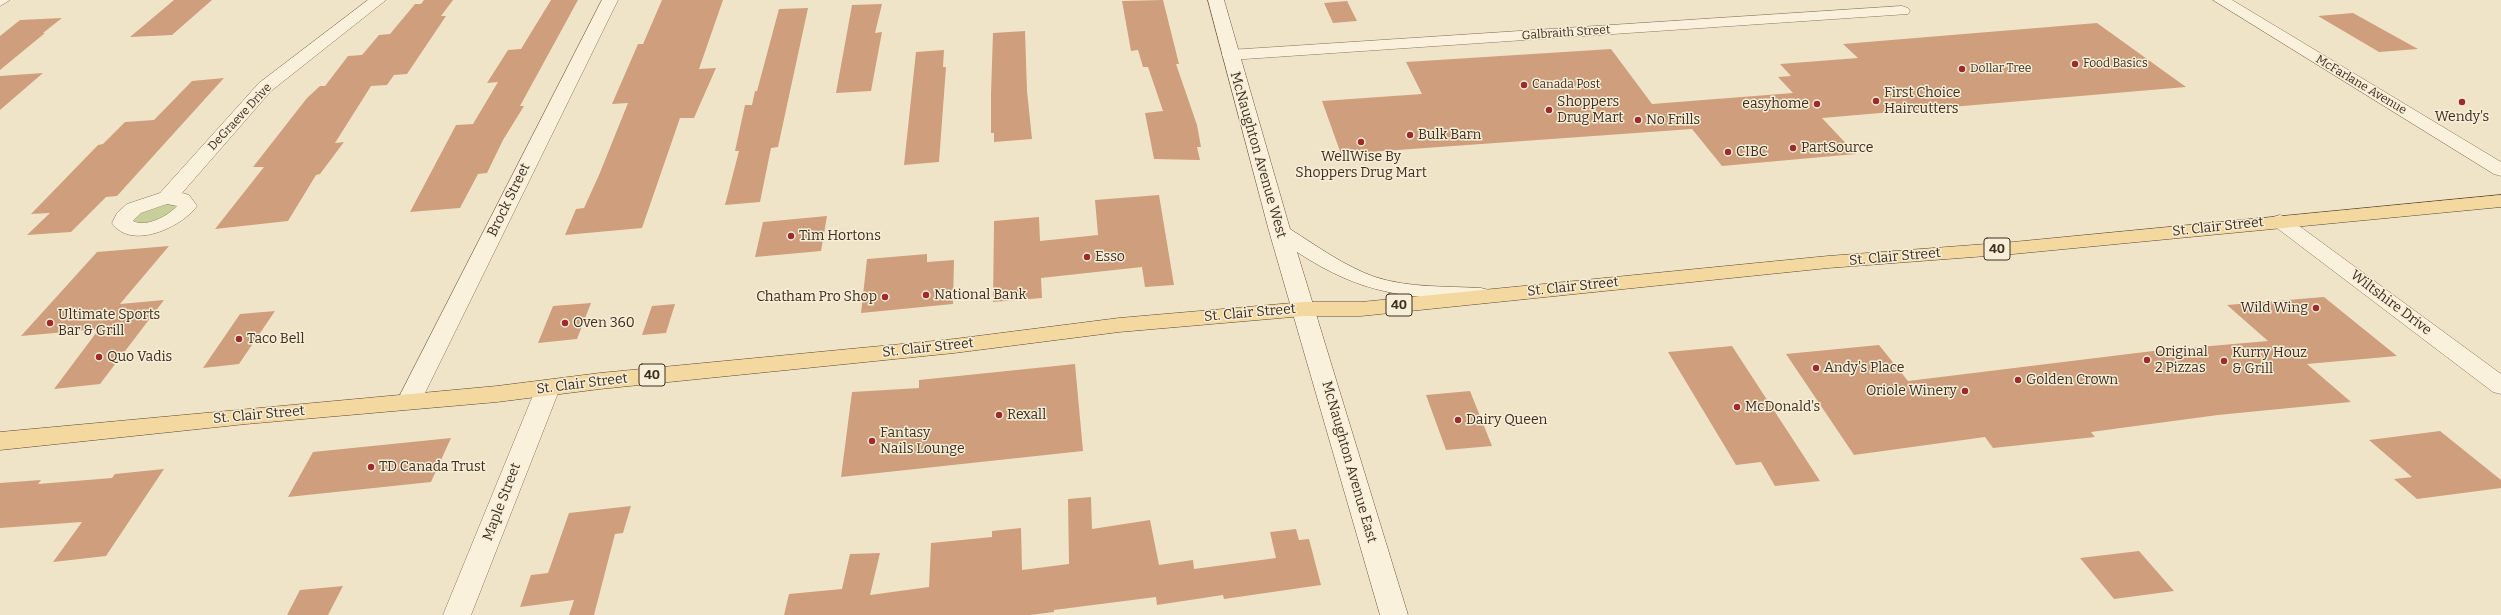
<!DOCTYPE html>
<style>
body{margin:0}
canvas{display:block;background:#f0e4c8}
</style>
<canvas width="2501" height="615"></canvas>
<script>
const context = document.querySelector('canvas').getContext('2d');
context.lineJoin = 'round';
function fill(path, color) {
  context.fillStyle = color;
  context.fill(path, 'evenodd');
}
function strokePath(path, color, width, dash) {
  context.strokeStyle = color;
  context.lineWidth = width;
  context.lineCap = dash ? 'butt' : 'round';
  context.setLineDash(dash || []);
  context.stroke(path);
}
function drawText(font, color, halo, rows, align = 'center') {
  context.font = font + ' Bitter,serif';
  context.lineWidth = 3;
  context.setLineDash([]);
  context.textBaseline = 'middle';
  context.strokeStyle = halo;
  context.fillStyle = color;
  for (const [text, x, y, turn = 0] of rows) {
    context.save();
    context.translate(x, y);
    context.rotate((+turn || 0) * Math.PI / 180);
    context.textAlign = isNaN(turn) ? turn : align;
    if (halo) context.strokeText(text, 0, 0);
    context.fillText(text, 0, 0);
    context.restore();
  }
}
const green = new Path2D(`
 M 154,204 L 177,204 L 178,209 C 166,216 147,230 133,220 L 135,214 Z`);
const building = new Path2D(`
 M 174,0 L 212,0 L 172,35 L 130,37 Z
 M 424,0 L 453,0 L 441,16 L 446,16 L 407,74 L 394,75 L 387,85 L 371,86 L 335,143 L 344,142 L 320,174 L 316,175 L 288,221 L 215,229 L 264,167 L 253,167 L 307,98 L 320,86 L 325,86 L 348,56 L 362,55 L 379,35 L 390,34 L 415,4 L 421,4 Z
 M 551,0 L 578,0 L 520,106 L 524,106 L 503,140 L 487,173 L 478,174 L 460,208 L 410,212 L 456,125 L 473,124 L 498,82 L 487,83 L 508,50 L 521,49 Z
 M 662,0 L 723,0 L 699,69 L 716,68 L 694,118 L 680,118 L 642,228 L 565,235 L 576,209 L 584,208 L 599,175 L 628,103 L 612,104 L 638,44 L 643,44 Z
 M 1163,0 L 1179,64 L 1176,64 L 1197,125 L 1201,147 L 1197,147 L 1200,160 L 1154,159 L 1145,113 L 1163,111 L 1148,67 L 1143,67 L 1138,50 L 1131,51 L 1122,1 Z
 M 1347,1 L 1357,21 L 1333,23 L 1324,3 Z
 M 882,4 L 875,33 L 882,32 L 871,91 L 836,93 L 852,5 Z
 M 808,8 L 778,147 L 771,148 L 760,202 L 725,205 L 739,151 L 735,151 L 745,105 L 752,105 L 755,91 L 757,91 L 779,9 Z
 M 2353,13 L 2418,49 L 2379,52 L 2318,16 Z
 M 62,18 L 43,33 L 45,33 L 0,70 L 0,36 L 20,20 Z
 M 2097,23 L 2186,87 L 1822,118 L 1856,154 L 1722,166 L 1692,129 L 1341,154 L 1322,101 L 1422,94 L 1406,62 L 1611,49 L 1652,104 L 1793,93 L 1778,77 L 1791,76 L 1780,64 L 1858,58 L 1843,44 Z
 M 1025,31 L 1027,91 L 1032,139 L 994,142 L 994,133 L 991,133 L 991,94 L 993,33 Z
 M 944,50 L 943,67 L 946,67 L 939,162 L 904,165 L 916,52 Z
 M 43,73 L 0,110 L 0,76 Z
 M 224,78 L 117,196 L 106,197 L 71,232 L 27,235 L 50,213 L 31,214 L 98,145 L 103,144 L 125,122 L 154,120 L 192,81 Z
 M 1159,195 L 1174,285 L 1145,287 L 1142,267 L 1041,278 L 1042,298 L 993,302 L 994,221 L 1039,217 L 1040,241 L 1098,235 L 1095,200 Z
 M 827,216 L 821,251 L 755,257 L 763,222 Z
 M 169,246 L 120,304 L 164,300 L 100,384 L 54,389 L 99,329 L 21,336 L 97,252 Z
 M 927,254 L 927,262 L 954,260 L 953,304 L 861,313 L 867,259 Z
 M 2324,297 L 2397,356 L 2307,364 L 2351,402 L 2218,415 L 2091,432 L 2095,437 L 1993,448 L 1985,437 L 1854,455 L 1786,354 L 1879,345 L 1908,381 L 2153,351 L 2268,341 L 2227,305 Z
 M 591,303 L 577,339 L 538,343 L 553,306 Z
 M 675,304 L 666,333 L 642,335 L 652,306 Z
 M 275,311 L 239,364 L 203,368 L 240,314 Z
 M 1732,346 L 1820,481 L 1775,486 L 1761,462 L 1736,465 L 1668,352 Z
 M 1075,364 L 1083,451 L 841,477 L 852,392 L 919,388 L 919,380 Z
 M 1470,391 L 1492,446 L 1446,450 L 1426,395 Z
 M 2440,431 L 2501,480 L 2501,488 L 2417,499 L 2394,479 L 2412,477 L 2369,440 Z
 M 451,438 L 431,482 L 288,497 L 313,452 Z
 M 164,469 L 106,556 L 53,562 L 82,522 L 0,528 L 0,483 L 41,480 L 38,484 L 112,478 L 115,474 Z
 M 1091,497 L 1092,529 L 1150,520 L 1159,565 L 1193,560 L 1194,569 L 1276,558 L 1270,532 L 1296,529 L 1299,540 L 1309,539 L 1321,585 L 1224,599 L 1223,595 L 1157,605 L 1156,597 L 1054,610 L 1054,612 L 1030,615 L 784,615 L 789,594 L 842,589 L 850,554 L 880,553 L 870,595 L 929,587 L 931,543 L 992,537 L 992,531 L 1021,528 L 1022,570 L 1069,564 L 1068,499 Z
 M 631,506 L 623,533 L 615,534 L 594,615 L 569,615 L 574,600 L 520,607 L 531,575 L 548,573 L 569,513 Z
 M 2139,551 L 2174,591 L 2114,599 L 2080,558 Z
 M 343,586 L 328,615 L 287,615 L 300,590 Z`);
const street = new Path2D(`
 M 0,0 L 10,0 L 0,6 Z
 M 368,0 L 386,0 L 271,91 L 182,193 L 189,195 L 197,206 C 182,227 131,251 112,223 L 117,213 L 127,204 L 160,193 L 259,83 ZM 167,204 L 177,206 C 168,216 146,228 133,221 L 141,213 Z
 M 602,0 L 618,0 L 421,401 L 417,407 L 409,409 L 401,407 L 397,401 Z
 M 2213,0 L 2232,0 L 2501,162 L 2501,176 L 2494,174 Z
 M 1902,6 L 1908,8 L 1910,11 L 1908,14 L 1230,60 L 1224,59 L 1222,55 L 1224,51 L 1230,50 Z
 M 2280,215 L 2287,217 L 2501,374 L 2501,394 L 2493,392 L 2273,225 L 2270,221 L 2273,217 Z
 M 548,380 L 556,382 L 560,388 L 471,615 L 443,615 L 536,388 L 540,382 Z`);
const secondary = new Path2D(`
 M 1208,0 L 1224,0 L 1290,229 C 1317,246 1344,266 1375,277 C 1409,288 1446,286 1481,288 L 1489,290 L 1492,295 L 1489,300 L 1481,302 C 1403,296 1364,296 1297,252 L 1408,615 L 1380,615 L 1269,231 Z`);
const primary = new Path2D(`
 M 2501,195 L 2501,207 L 2013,254 L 1828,268 L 1361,316 L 1304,316 L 1119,332 L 954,353 L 600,389 L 497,402 L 246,424 L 0,450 L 0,432 L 497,386 L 600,373 L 954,339 L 1119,318 L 1304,302 L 1361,302 L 1828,256 L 2013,242 Z`);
const markers = [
 [2075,64,4,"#9e2a2b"],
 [1962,69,4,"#9e2a2b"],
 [1524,85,4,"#9e2a2b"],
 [1876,101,4,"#9e2a2b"],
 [2462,102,4,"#9e2a2b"],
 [1817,104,4,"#9e2a2b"],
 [1549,110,4,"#9e2a2b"],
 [1638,120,4,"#9e2a2b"],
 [1410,135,4,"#9e2a2b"],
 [1361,142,4,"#9e2a2b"],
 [1793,148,4,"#9e2a2b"],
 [1728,152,4,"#9e2a2b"],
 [791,236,4,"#9e2a2b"],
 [1087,257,4,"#9e2a2b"],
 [926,295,4,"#9e2a2b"],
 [885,297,4,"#9e2a2b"],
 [2316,308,4,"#9e2a2b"],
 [50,323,4,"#9e2a2b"],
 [565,323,4,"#9e2a2b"],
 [239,339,4,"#9e2a2b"],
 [99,357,4,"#9e2a2b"],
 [2147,360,4,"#9e2a2b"],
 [2224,361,4,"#9e2a2b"],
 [1816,368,4,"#9e2a2b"],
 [2018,380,4,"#9e2a2b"],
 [1965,391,4,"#9e2a2b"],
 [1737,407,4,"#9e2a2b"],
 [999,415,4,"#9e2a2b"],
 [1458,420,4,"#9e2a2b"],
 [872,441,4,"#9e2a2b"],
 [371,467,4,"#9e2a2b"]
];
const farStreetnames = [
 ["Galbraith Street",1566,33,-4],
 ["McFarlane Avenue",2361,85,31],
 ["DeGraeve Drive",240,117,-47]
];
const farPoinames = [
 ["Food Basics",2083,64],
 ["Dollar Tree",1970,69],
 ["Canada Post",1532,85]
];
const shields = [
 [1997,249,26],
 [1399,305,26],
 [652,375,26]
];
const shieldNames = [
 ["40",1997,249],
 ["40",1399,305],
 ["40",652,375]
];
const poiNames = [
 ["First Choice",1884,93],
 ["Haircutters",1884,109],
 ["Shoppers",1557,102],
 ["Drug Mart",1557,118],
 ["easyhome",1809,104,"right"],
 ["Wendy's",2462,117,"center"],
 ["No Frills",1646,120],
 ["Bulk Barn",1418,135],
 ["PartSource",1801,148],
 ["CIBC",1736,152],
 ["WellWise By",1361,157,"center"],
 ["Shoppers Drug Mart",1361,173,"center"],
 ["Tim Hortons",799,236],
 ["Esso",1095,257],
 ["National Bank",934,295],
 ["Chatham Pro Shop",877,297,"right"],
 ["Wild Wing",2308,308,"right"],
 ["Ultimate Sports",58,315],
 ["Bar & Grill",58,331],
 ["Oven 360",573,323],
 ["Taco Bell",247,339],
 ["Original",2155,352],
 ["2 Pizzas",2155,368],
 ["Kurry Houz",2232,353],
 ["& Grill",2232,369],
 ["Quo Vadis",107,357],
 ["Andy's Place",1824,368],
 ["Golden Crown",2026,380],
 ["Oriole Winery",1957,391,"right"],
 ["McDonald's",1745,407],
 ["Rexall",1007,415],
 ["Dairy Queen",1466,420],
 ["Fantasy",880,433],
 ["Nails Lounge",880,449],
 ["TD Canada Trust",379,467]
];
const streetNames = [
 ["McNaughton Avenue West",1258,155,74],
 ["Brock Street",509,200,-64],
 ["St. Clair Street",2218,227,-6],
 ["St. Clair Street",1895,257,-5],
 ["St. Clair Street",1573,287,-6],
 ["Wiltshire Drive",2391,303,37],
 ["St. Clair Street",1250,313,-5],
 ["St. Clair Street",928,348,-6],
 ["St. Clair Street",582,384,-7],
 ["St. Clair Street",259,415,-5],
 ["McNaughton Avenue East",1349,462,74],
 ["Maple Street",502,502,-69]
];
fill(green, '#c9cf9b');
fill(building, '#cf9f7d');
strokePath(street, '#8d765c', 1);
strokePath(secondary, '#6f573f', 1);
strokePath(primary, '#5b4430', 1);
fill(street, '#faf1dc');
fill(secondary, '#faf1dc');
fill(primary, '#f3d9a0');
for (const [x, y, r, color] of markers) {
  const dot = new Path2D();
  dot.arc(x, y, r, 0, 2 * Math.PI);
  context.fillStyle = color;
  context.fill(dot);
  strokePath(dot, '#f7eed8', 1.5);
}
drawText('12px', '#3d2e20', '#f7eed8', farStreetnames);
drawText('12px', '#3d2e20', '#f7eed8', farPoinames, 'left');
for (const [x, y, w] of shields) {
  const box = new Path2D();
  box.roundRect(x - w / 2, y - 11, w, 22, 3);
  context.fillStyle = '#f7eed8';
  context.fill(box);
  strokePath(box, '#3d2e20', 1);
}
drawText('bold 13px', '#3d2e20', null, shieldNames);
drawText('14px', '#3d2e20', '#f7eed8', poiNames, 'left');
drawText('14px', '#3d2e20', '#f7eed8', streetNames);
</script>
